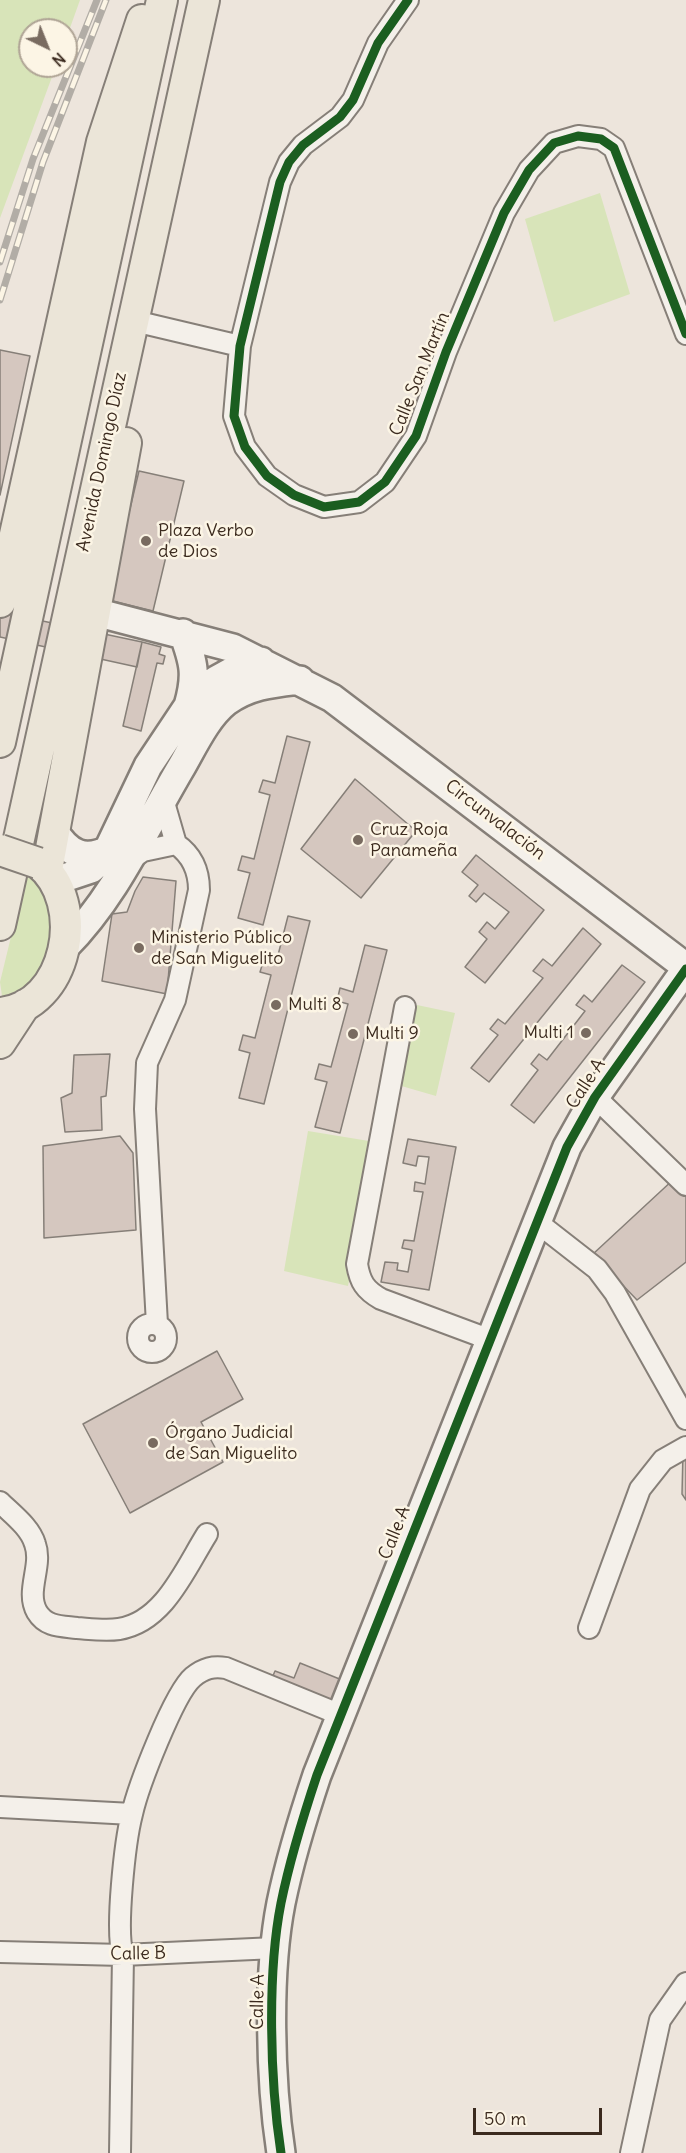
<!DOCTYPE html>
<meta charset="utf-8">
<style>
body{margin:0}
#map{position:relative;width:686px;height:2153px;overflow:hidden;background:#ede5dc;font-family:Delius,sans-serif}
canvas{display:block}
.north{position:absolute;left:18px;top:18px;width:60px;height:60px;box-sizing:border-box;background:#fcf5e5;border:2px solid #afa495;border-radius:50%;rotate:137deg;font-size:16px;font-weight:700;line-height:24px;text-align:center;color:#3b2a1e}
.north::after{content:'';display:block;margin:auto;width:21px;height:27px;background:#796b60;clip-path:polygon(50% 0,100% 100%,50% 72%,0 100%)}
.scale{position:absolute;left:473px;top:2108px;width:129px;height:27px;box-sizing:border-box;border:3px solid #3b2a1e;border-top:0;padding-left:8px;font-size:18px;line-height:21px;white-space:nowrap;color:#3b2a1e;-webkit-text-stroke:4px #fcf5e5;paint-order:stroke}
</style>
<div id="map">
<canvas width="686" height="2153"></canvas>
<div class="north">N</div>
<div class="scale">50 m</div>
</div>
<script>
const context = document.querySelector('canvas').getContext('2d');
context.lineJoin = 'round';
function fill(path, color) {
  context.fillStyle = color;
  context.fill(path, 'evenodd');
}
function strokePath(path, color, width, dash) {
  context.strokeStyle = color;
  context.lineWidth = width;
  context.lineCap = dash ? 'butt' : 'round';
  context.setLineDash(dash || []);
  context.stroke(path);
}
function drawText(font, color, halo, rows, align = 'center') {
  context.font = font + ' Delius,sans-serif';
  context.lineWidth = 5;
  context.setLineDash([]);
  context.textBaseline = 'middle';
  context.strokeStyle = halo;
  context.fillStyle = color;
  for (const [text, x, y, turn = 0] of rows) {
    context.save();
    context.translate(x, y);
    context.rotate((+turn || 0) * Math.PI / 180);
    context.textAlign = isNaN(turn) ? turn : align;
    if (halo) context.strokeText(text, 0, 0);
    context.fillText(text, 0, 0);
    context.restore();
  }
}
const green = new Path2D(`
 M 0,0 L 80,0 L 66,39 L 66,30 L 30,30 L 30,66 L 56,66 L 0,218 Z
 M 600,193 L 630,294 L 554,322 L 525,219 Z
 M 26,875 C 71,897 54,988 2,996 L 0,982 Z
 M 417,1005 L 455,1013 L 436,1096 L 398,1085 Z
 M 308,1131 L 375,1142 L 348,1286 L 284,1271 Z`);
const building = new Path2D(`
 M 0,350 L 30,356 L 0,495 Z
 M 139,471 L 184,481 L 153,611 L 108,600 Z
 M 0,612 L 142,642 L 137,667 L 0,637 Z
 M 142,642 L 161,647 L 159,654 L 165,656 L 163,664 L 157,663 L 141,731 L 123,726 Z
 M 287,736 L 310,742 L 263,925 L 238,918 L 250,873 L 238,870 L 242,856 L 254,859 L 270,795 L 259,792 L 263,780 L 275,783 Z
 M 355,779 L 416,831 L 361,898 L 301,849 Z
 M 476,855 L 544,910 L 485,983 L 465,967 L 487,939 L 479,932 L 487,922 L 495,929 L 509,912 L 484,893 L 476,902 L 469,896 L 478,885 L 462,872 Z
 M 143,877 L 176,881 L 167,994 L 102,981 L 112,914 L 127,912 L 135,891 Z
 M 288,916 L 310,921 L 264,1104 L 239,1098 L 250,1053 L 239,1050 L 243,1035 L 255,1038 L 271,975 L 260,972 L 264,959 L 276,963 Z
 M 583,928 L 601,944 L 489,1082 L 471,1068 L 498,1035 L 490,1029 L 498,1019 L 505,1024 L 543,978 L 533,971 L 543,959 L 552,966 Z
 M 365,945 L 387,950 L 340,1133 L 315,1127 L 327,1082 L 315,1079 L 319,1064 L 331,1067 L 348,1004 L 337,1001 L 340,988 L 353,992 Z
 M 622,965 L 645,982 L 534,1123 L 511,1105 L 538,1070 L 531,1064 L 539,1054 L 547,1060 L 585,1011 L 576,1005 L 584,995 L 592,1002 Z
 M 110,1054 L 106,1096 L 101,1097 L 102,1130 L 65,1132 L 61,1098 L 72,1093 L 74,1055 Z
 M 120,1136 L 133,1153 L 136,1230 L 44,1238 L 43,1146 Z
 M 408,1139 L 456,1147 L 429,1290 L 381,1282 L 385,1262 L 398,1263 L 397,1270 L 408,1272 L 412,1250 L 402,1248 L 404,1240 L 414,1241 L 423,1192 L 414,1191 L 415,1182 L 425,1184 L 429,1157 L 418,1156 L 416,1166 L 403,1163 Z
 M 675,1178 L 686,1190 L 686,1262 L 637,1300 L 593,1254 Z
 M 217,1351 L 243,1399 L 201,1422 L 223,1462 L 130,1513 L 83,1424 Z
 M 686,1450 L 686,1500 L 682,1494 L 683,1452 Z
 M 300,1663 L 342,1680 L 333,1702 L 272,1678 L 275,1671 L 294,1678 Z`);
const street = new Path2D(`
 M 408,0 L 378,43 L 353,100 L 340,117 L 303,145 L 289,162 L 280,182 L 240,346 L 234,416 L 245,447 L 267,476 L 294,495 L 324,507 L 359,502 L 385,482 L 416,436 L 446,352 L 504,213 L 529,170 L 554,143 L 578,136 L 601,139 L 614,148 L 686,334
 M 147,324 L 240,346
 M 131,859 L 143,851 L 176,844
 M 405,1007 L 357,1264 C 360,1282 365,1290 381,1299 L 491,1340
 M 595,1097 L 686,1185
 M 538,1223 L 597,1269 L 615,1293 L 686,1419
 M138 1338a14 14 0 1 1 28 0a14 14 0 1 1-28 0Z
 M 157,1324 L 145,1109 L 147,1063 L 175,1000 L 199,890 C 199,871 192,855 176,844 L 163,799
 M 0,1502 C 12,1514 30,1527 35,1544 C 43,1566 25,1591 37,1612 C 46,1627 61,1626 77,1628 C 91,1629 105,1631 119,1629 C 164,1622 185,1569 207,1534
 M 589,1628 L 640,1489 L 663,1460 L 686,1447
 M 0,1807 L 132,1814
 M 0,1952 L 123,1955 L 275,1948
 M 120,2153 L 123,1955 C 115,1931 125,1841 132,1814 C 138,1787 174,1693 193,1677 C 204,1668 213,1666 226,1668 L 341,1715
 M 631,2153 L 660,2020 L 686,1983`);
const secondary = new Path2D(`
 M 95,612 L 233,648 L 332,698 L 686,967
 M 183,633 C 194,663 197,675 188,706
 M 54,831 C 69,854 84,862 110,849
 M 55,881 L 91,869 L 105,856 L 148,766 L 188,706 L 216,680 L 236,669 L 261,661
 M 65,947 C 116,896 145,828 182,766 C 194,745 207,717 226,702 C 249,685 274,683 300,680
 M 281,2153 C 270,2081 267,1974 281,1903 C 290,1859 303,1817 317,1775 L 567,1147 L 595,1097 L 686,969`);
const primary = new Path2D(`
 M 0,602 L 102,142 L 142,20
 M 0,742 L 162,0
 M 47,870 L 126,443
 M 0,925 L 204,0
 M 0,1013 C 68,1007 88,902 38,863
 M 0,1043 L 25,1005`);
const rail = new Path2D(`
 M 0,262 L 33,159 L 97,0
 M 0,300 L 43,162 L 106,0`);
const primaryBridge = new Path2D(`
 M 0,850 L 38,863`);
const cycleway = new Path2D(`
 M 408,0 L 378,43 L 353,100 L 340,117 L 303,145 L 289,162 L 280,182 L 240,346 L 234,416 L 245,447 L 267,476 L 294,495 L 324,507 L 359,502 L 385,482 L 416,436 L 446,352 L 504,213 L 529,170 L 554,143 L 578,136 L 601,139 L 614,148 L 686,334
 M 281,2153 C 270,2081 267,1974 281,1903 C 290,1859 303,1817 317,1775 L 567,1147 L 595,1097 L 686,969`);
const markers = [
 [146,541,6,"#796b60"],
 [358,840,6,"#796b60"],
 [139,948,6,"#796b60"],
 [276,1005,6,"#796b60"],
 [586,1033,6,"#796b60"],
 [353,1034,6,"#796b60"],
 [153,1443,6,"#796b60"]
];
const streetNames = [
 ["Calle San Martín",420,374,-68],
 ["Avenida Domingo Díaz",102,462,-78],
 ["Circunvalación",495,820,37],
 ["Calle A",586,1084,-57],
 ["Calle A",395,1533,-68],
 ["Calle B",138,1954,-1],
 ["Calle A",258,2002,-89]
];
const poiNames = [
 ["Plaza Verbo",158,531],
 ["de Dios",158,552],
 ["Cruz Roja",370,830],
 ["Panameña",370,851],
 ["Ministerio Público",151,938],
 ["de San Miguelito",151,959],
 ["Multi 8",288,1005],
 ["Multi 1",574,1033,"right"],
 ["Multi 9",365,1034],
 ["Órgano Judicial",165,1433],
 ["de San Miguelito",165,1454]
];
fill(green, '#d8e4b9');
fill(building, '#d5c7bf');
strokePath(building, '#867f78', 1.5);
strokePath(street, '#867f78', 24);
strokePath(secondary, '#867f78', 32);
strokePath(primary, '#867f78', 34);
strokePath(street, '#f4f0ea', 20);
strokePath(secondary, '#f4f0ea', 27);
strokePath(primary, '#ebe5d8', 30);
strokePath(rail, '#b2ada6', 7);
strokePath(rail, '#fcf5e5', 4.5, [14]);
strokePath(primaryBridge, '#867f78', 34, []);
strokePath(primaryBridge, '#ebe5d8', 30);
strokePath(cycleway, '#1b5e20', 9);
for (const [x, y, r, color] of markers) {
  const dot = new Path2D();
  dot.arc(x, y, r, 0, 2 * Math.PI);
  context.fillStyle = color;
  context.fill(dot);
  strokePath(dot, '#fcf5e5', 2);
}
drawText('18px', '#3b2a1e', '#fcf5e5', streetNames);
drawText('18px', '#3b2a1e', '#fcf5e5', poiNames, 'left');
</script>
